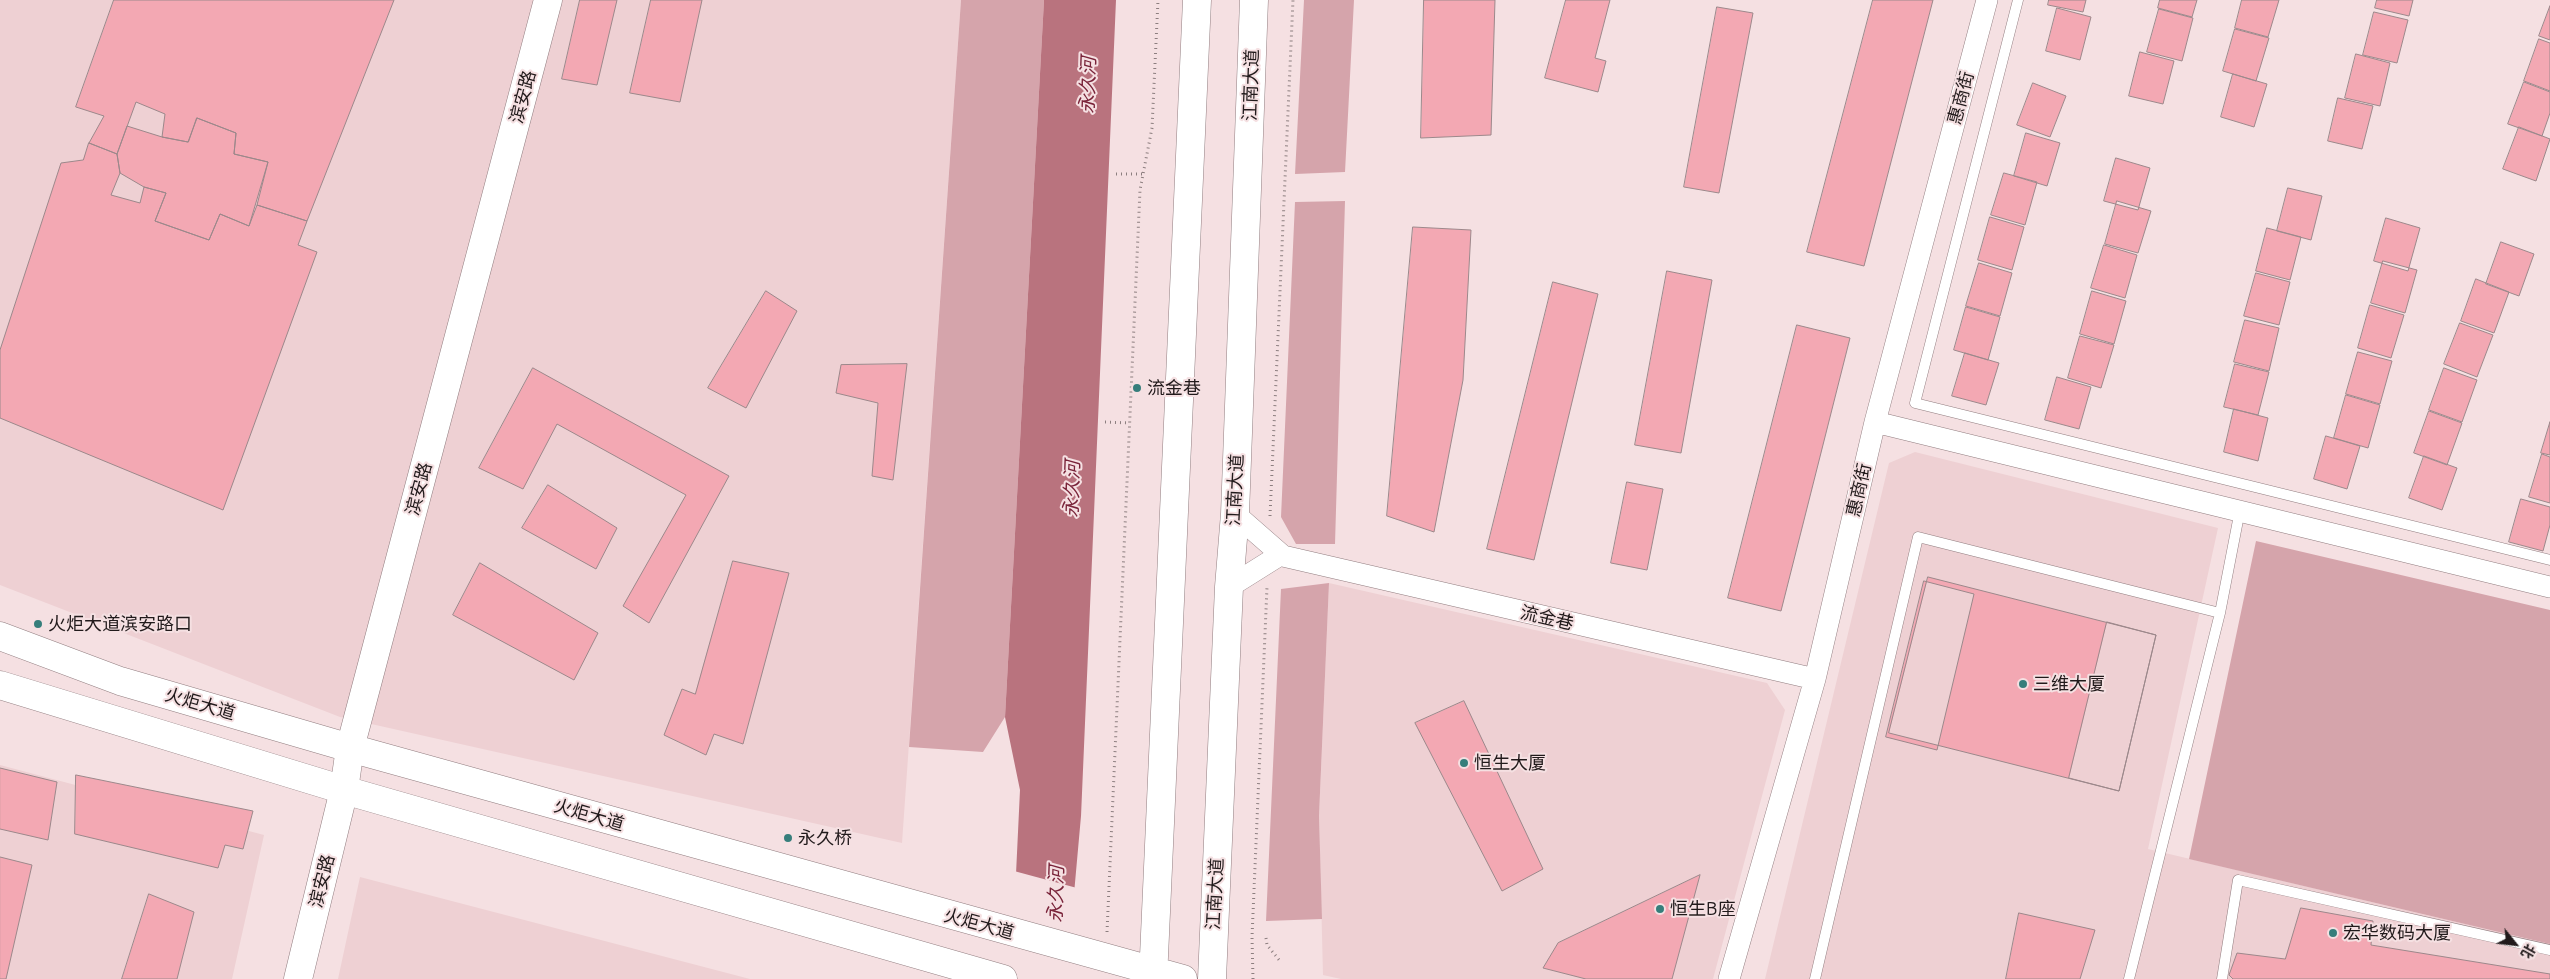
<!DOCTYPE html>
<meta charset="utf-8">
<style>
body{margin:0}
#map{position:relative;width:2550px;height:979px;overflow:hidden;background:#f5e0e2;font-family:Ubuntu,"Noto Sans SC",sans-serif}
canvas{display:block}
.north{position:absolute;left:2490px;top:919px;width:50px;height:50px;-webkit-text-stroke:4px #f5e0e2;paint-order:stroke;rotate:119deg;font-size:14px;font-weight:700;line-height:20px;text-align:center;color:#211a1b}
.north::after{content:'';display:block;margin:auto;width:18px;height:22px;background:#211a1b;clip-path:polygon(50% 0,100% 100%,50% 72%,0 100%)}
</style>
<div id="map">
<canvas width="2550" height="979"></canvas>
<div class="north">北</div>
</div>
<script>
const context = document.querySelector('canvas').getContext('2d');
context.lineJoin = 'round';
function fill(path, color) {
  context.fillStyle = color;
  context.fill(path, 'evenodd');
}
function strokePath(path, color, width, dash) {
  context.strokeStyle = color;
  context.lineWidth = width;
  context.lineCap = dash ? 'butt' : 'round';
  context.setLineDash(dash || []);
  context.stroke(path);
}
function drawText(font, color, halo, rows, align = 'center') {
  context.font = font + ' Ubuntu,"Noto Sans SC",sans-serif';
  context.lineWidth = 4;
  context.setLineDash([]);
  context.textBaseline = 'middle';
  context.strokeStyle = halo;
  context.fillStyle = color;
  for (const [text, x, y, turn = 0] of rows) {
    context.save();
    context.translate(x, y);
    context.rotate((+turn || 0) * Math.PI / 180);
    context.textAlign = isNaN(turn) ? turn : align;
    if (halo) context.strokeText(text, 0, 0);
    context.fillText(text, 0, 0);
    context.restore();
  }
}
const built = new Path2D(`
 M 0,0 L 961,0 L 902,843 L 340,717 L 0,585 Z
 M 1915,452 L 2218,528 L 2148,849 L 2550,944 L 2550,979 L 1765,979 L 1889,463 Z
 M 1329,583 L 1767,683 L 1785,710 L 1713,979 L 1341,979 L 1323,975 L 1319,816 Z
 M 0,765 L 264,835 L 232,979 L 0,979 Z
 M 360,877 L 750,979 L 338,979 Z`);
const green = new Path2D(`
 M 961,0 L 1044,0 L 1005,717 L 983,752 L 909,747 Z
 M 1304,0 L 1354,0 L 1345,172 L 1295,174 Z
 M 1345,201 L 1335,544 L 1296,544 L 1281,517 L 1295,202 Z
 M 2256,541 L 2550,610 L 2550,944 L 2189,859 Z
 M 1329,583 L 1319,816 L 1322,919 L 1266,921 L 1281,589 Z`);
const water = new Path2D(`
 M 1044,0 L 1116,0 L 1081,816 L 1073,905 L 1015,895 L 1020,790 L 1005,717 Z`);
const pier = new Path2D(`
 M 1014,871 L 1077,888 L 1076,979 L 1013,979 Z`);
const building = new Path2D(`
 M 114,0 L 394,0 L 307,221 L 257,205 L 268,162 L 234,154 L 236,133 L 197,118 L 188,142 L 162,137 L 165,114 L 136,102 L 117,154 L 89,143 L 104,116 L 76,107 Z
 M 580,0 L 617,0 L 597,85 L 562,79 Z
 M 651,0 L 702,0 L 680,102 L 630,93 Z
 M 1424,0 L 1495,0 L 1491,135 L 1421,138 Z
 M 1566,0 L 1610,0 L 1595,58 L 1606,61 L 1598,92 L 1545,78 Z
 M 1873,0 L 1933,0 L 1864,266 L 1807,252 Z
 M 2049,0 L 2086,0 L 2083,12 L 2048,5 Z
 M 2160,0 L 2197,0 L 2192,17 L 2158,8 Z
 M 2242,0 L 2279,0 L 2268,37 L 2235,28 Z
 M 2377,0 L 2413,0 L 2409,16 L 2375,8 Z
 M 2550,6 L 2550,40 L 2539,36 Z
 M 1717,7 L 1753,13 L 1719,193 L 1684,187 Z
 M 2057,8 L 2091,17 L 2080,60 L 2046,51 Z
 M 2159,9 L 2193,18 L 2182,61 L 2147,52 Z
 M 2374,12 L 2408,20 L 2397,63 L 2363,55 Z
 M 2235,29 L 2269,38 L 2256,81 L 2223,71 Z
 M 2539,39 L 2550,43 L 2550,91 L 2524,81 Z
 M 2140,52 L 2174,61 L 2163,104 L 2129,96 Z
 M 2356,54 L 2390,63 L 2380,106 L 2345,98 Z
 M 2233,74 L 2267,84 L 2254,127 L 2221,117 Z
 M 2524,82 L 2550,92 L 2550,113 L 2542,136 L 2508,124 Z
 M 2033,83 L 2066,96 L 2050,137 L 2017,125 Z
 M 2338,98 L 2373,106 L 2362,149 L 2328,141 Z
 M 197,118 L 236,133 L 234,154 L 268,162 L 249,226 L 220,214 L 209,240 L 155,221 L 166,193 L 144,187 L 120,173 L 117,154 L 127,126 L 162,137 L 188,142 Z
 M 2519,127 L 2550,139 L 2536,181 L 2503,169 Z
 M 2026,133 L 2060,143 L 2047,186 L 2014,176 Z
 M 89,143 L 117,154 L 120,173 L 111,195 L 140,203 L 144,187 L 166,193 L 155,221 L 209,240 L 220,214 L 249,226 L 257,205 L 307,221 L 298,245 L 317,252 L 223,510 L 0,418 L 0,350 L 61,163 L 83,160 Z
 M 2116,158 L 2150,168 L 2138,210 L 2104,201 Z
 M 2004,173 L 2037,182 L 2025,225 L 1991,215 Z
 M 2288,188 L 2322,196 L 2311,240 L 2277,231 Z
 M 2117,201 L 2151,211 L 2138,253 L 2105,244 Z
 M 1990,217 L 2024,227 L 2012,270 L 1978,260 Z
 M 2386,218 L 2420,228 L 2408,271 L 2374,261 Z
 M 1413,227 L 1471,230 L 1463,380 L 1434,532 L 1387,516 Z
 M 2267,228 L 2301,237 L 2290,280 L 2256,271 Z
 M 2501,242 L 2534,254 L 2519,296 L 2486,284 Z
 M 2104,245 L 2137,255 L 2125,298 L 2091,288 Z
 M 2383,261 L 2417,270 L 2405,313 L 2371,303 Z
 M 1979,263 L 2012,273 L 2000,316 L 1966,306 Z
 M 1667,271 L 1712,280 L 1681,453 L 1635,445 Z
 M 2256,273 L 2290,282 L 2279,325 L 2244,316 Z
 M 2476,279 L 2509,292 L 2494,333 L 2461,321 Z
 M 1553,282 L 1598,294 L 1534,560 L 1487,549 Z
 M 766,291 L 797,311 L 746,408 L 708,388 Z
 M 2092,291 L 2126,301 L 2114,344 L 2080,334 Z
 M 2370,305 L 2404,315 L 2391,358 L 2358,348 Z
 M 1966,307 L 2000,317 L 1988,360 L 1954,350 Z
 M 2245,320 L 2279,328 L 2269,371 L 2234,362 Z
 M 2460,323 L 2493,335 L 2477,377 L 2444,364 Z
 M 1797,325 L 1850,338 L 1781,611 L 1728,598 Z
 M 2080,336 L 2114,345 L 2101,388 L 2068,378 Z
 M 2358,352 L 2392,361 L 2380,404 L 2346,394 Z
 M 1965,353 L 1999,363 L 1986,405 L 1952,396 Z
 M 907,364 L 893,480 L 872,476 L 878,403 L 836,393 L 841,365 Z
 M 2235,364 L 2269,372 L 2258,415 L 2224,407 Z
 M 533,368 L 729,476 L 649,623 L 623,606 L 686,495 L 557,424 L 523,489 L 479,468 Z
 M 2444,368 L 2477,380 L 2462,422 L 2429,410 Z
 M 2057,377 L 2091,387 L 2079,429 L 2045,420 Z
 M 2346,395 L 2380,405 L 2368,448 L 2334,438 Z
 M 2234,409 L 2268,418 L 2258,461 L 2224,452 Z
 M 2429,411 L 2462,423 L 2447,465 L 2414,453 Z
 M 2550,422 L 2550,455 L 2541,453 Z
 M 2326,436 L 2360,446 L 2347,489 L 2314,479 Z
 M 2542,454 L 2550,457 L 2550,503 L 2529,497 Z
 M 2424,456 L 2457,468 L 2442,510 L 2409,498 Z
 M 1627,482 L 1663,489 L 1647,570 L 1611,563 Z
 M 548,485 L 617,528 L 596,569 L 522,528 Z
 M 2521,499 L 2550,507 L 2550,525 L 2543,551 L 2509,542 Z
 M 733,561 L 789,573 L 743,744 L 714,734 L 706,755 L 664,735 L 682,689 L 695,694 Z
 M 480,563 L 598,633 L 574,680 L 453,615 Z
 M 1928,577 L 2156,635 L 2119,791 L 1889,733 Z
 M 1924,581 L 1974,594 L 1937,750 L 1886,737 Z
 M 2107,622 L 2156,635 L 2119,791 L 2069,778 Z
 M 1464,701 L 1543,869 L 1502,891 L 1415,723 Z
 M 0,768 L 57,782 L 48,840 L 0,829 Z
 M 76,775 L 253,811 L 243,849 L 225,845 L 218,868 L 75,834 Z
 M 0,857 L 32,865 L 6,979 L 0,979 Z
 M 1700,875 L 1672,979 L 1586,979 L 1543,968 L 1558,943 Z
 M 149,894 L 194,912 L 177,979 L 122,979 Z
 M 2301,908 L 2373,921 L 2371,945 L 2550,974 L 2550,979 L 2233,979 L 2229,975 L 2237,953 L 2285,959 Z
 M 2019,913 L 2095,930 L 2080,979 L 2006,979 Z`);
const path = new Path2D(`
 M 1116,174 L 1143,174
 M 1105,422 L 1130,423
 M 1270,516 L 1293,0
 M 1107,932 L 1140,190 L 1152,128 L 1158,0
 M 1266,938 L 1267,945 L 1280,961
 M 1253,979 L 1252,937 L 1267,587`);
const lane = new Path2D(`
 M 2018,0 L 1915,403 L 2550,560
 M 1815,979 L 1918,537 L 2220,613
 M 2129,979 L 2220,613 L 2240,510
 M 2222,979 L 2238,880 L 2550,950`);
const street = new Path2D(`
 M 1875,422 L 2550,587
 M 1235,514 L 1283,556 L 1815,679
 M 1229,587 L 1280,555
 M 1729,979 L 1815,679 L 1875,422 L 1987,0`);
const secondary = new Path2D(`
 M 298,979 L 344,790 L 350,748 L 548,0`);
const primary = new Path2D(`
 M 0,636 L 120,681 L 350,748 L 1183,979
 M 0,685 L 344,790 L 1003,979
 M 1153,979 L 1197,0
 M 1212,979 L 1229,587 L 1235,514 L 1254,0`);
const markers = [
 [1137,388,5,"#367e7b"],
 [38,624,5,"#367e7b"],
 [2023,684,5,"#367e7b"],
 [1464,763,5,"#367e7b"],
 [788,838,5,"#367e7b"],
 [1660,909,5,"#367e7b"],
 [2333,933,5,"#367e7b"]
];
const streetNames = [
 ["江南大道",1251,85,-88],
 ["滨安路",523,97,-75],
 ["惠商街",1961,98,-75],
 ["滨安路",419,489,-75],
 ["江南大道",1235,490,-87],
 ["惠商街",1859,490,-77],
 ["流金巷",1547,618,13],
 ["火炬大道",200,704,16],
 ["火炬大道",589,815,16],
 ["滨安路",322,881,-76],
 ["江南大道",1215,894,-87],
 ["火炬大道",979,924,15]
];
const poiNames = [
 ["流金巷",1147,388],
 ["火炬大道滨安路口",48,624],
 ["三维大厦",2033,684],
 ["恒生大厦",1474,763],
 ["永久桥",798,838],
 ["恒生B座",1670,909],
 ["宏华数码大厦",2343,933]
];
const waterNames = [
 ["永久河",1088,85,-88],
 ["永久河",1072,489,-88],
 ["永久河",1056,894,-88]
];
fill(built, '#eed0d3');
fill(green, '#d5a4ab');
fill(water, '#b9737e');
fill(pier, '#f5e0e2');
fill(building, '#f3a8b3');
strokePath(building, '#9c888b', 1);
strokePath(lane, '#927e81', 11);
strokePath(street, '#927e81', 22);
strokePath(secondary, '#927e81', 29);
strokePath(primary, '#927e81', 29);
strokePath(path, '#8c7e7f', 3, [1, 4]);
strokePath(lane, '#fff', 10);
strokePath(street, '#fff', 21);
strokePath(secondary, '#fff', 28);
strokePath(primary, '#fff', 28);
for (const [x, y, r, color] of markers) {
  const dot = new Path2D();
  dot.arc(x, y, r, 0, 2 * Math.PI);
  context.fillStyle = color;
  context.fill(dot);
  strokePath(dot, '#f5e0e2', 2);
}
drawText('18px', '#211a1b', '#f5e0e2', streetNames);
drawText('18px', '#211a1b', '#f5e0e2', poiNames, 'left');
drawText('italic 19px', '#792339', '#f5e0e2', waterNames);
</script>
